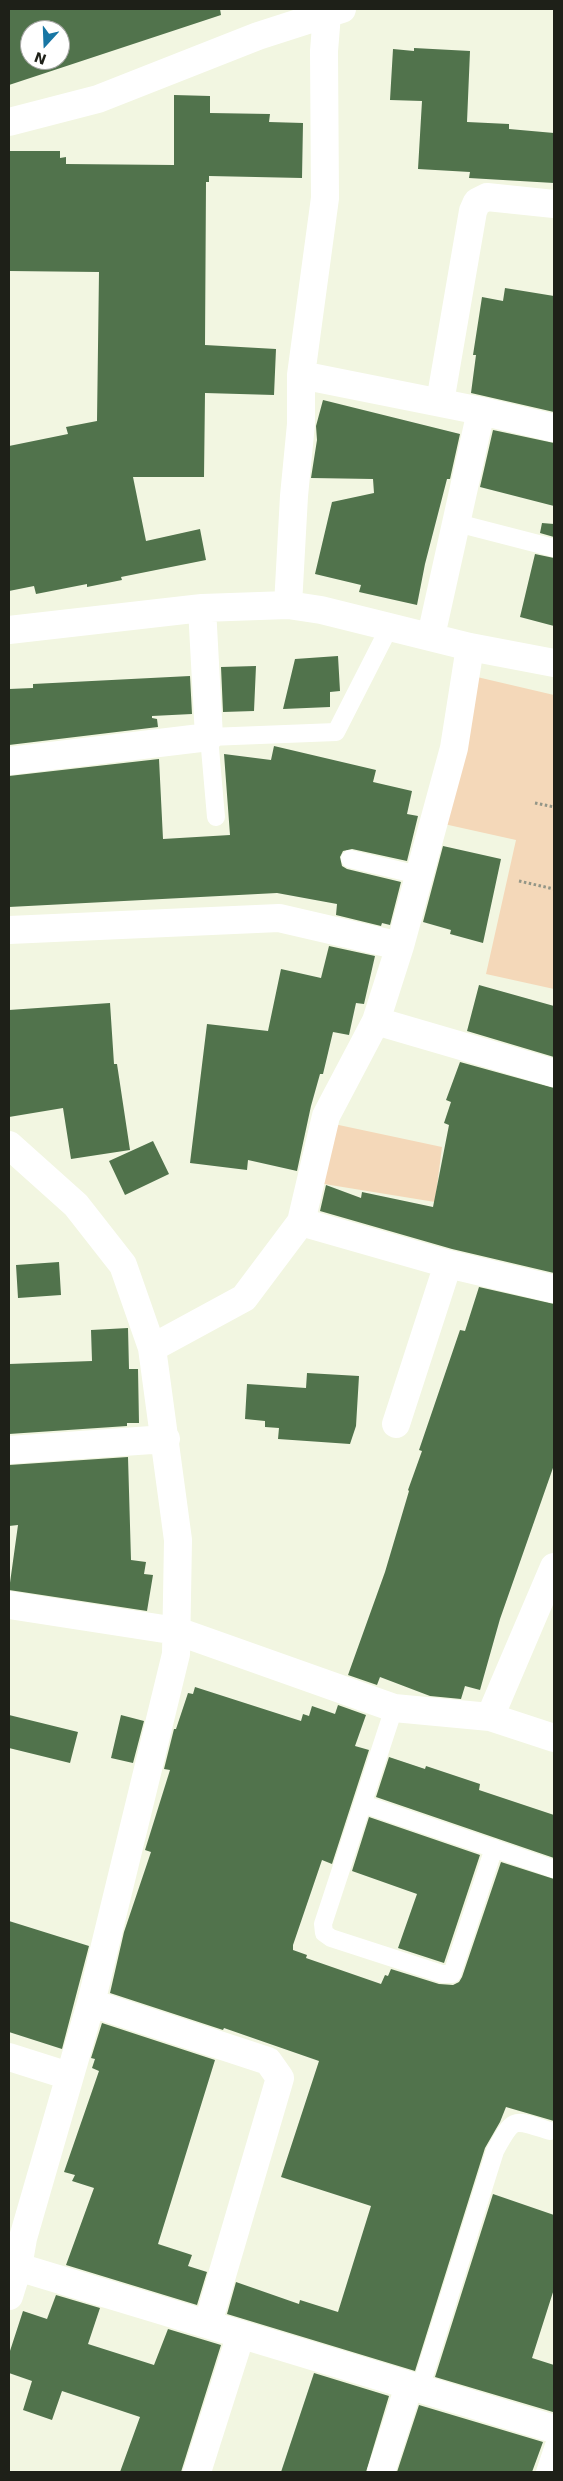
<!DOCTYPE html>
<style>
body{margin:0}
#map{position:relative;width:563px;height:2481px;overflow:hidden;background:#f2f6e1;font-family:"DejaVu Sans",sans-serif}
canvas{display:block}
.frame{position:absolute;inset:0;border:10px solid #1e2018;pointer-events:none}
.north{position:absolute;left:20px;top:20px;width:50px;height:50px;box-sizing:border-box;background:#fff;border:1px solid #a5a6a3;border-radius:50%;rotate:200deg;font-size:14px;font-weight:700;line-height:20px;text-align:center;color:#1e2018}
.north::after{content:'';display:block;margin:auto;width:18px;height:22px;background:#1876a4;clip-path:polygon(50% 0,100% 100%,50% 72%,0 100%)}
</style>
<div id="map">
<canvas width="563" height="2481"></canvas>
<div class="frame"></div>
<div class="north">N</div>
</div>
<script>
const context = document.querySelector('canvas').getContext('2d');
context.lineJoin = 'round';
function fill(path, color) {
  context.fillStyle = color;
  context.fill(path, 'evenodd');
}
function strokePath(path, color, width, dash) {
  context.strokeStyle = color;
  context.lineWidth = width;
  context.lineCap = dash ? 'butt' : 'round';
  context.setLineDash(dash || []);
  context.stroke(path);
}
const green = new Path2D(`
 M 477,677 L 554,695 L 554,989 L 486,974 L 516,840 L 444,824 Z
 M 334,1124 L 442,1147 L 435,1202 L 318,1183 Z`);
const building = new Path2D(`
 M 9,9 L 220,9 L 221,15 L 9,85 ZM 30,30 L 60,30 L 60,60 L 30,60 Z
 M 414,48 L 470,51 L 467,122 L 509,124 L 509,129 L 554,133 L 554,183 L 469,178 L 470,172 L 418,169 L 422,101 L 390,100 L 393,49 L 414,51 Z
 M 174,95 L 210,96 L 210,113 L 270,114 L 269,122 L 303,123 L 302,178 L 209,176 L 209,182 L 206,182 L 205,345 L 276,349 L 274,395 L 205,393 L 204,477 L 133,477 L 146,541 L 200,529 L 206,560 L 121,577 L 122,580 L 87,587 L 87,584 L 36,594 L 34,586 L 9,591 L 9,446 L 68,434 L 66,427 L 97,421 L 99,272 L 9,271 L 9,151 L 60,151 L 60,158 L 66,157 L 66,164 L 174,165 Z
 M 505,288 L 554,296 L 554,412 L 471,393 L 476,355 L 473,355 L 482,297 L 503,301 Z
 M 323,400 L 460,434 L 450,479 L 447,479 L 425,564 L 417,605 L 359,592 L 361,585 L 315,574 L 332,502 L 374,493 L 373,479 L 311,478 L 317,440 L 316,426 Z
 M 493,430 L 554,443 L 554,506 L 480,487 Z
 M 542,523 L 554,524 L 554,537 L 540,533 Z
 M 535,554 L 554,558 L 554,626 L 520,617 Z
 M 338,656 L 340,691 L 330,692 L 330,707 L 283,709 L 295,659 Z
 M 256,666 L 254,711 L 223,712 L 221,667 Z
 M 190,676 L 192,714 L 152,716 L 152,718 L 157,719 L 158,727 L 9,745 L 9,689 L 33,688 L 33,684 Z
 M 274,746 L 376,770 L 373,782 L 412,791 L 407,814 L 418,816 L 407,861 L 352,849 L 343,851 L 340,857 L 342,866 L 347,869 L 401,882 L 390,925 L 382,923 L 381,926 L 336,915 L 337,904 L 277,893 L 9,907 L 9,776 L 159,759 L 163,839 L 230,835 L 224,754 L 271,760 Z
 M 443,846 L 501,859 L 483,943 L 450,934 L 451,930 L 423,922 Z
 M 329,946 L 375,956 L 364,1004 L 356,1003 L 349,1035 L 333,1032 L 323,1074 L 320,1074 L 311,1106 L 297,1171 L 248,1160 L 247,1170 L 190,1163 L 207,1024 L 268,1031 L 281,969 L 321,978 Z
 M 479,985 L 554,1006 L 554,1057 L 467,1031 Z
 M 110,1003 L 114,1064 L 117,1064 L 130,1150 L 71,1159 L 63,1108 L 9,1117 L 9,1010 Z
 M 460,1062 L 554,1088 L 554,1273 L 452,1249 L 320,1211 L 326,1185 L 361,1198 L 362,1192 L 433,1207 L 449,1125 L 444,1123 L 451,1102 L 446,1100 Z
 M 153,1141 L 169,1174 L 125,1195 L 109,1161 Z
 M 59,1262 L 61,1295 L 18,1298 L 16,1265 Z
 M 479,1287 L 554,1304 L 554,1465 L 500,1619 L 480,1690 L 465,1686 L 461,1699 L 430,1696 L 380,1677 L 377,1685 L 348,1675 L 385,1572 L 409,1491 L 408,1490 L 422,1451 L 419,1450 L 460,1330 L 465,1331 Z
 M 128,1328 L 129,1369 L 138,1369 L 139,1423 L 127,1423 L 127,1426 L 9,1434 L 9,1364 L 92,1361 L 91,1330 Z
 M 307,1373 L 359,1376 L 356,1426 L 350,1444 L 278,1439 L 279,1428 L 265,1427 L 265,1421 L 245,1419 L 247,1384 L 306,1388 Z
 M 128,1457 L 131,1560 L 146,1562 L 144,1574 L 153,1575 L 147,1611 L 9,1590 L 18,1525 L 9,1526 L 9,1465 Z
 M 195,1687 L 301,1721 L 303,1714 L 309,1716 L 312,1706 L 335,1714 L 338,1705 L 366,1715 L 355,1746 L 369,1750 L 332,1864 L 322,1860 L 293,1945 L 293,1950 L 307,1955 L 306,1958 L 381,1984 L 385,1975 L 388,1976 L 391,1969 L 439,1984 L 453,1985 L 459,1982 L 462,1977 L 501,1862 L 554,1879 L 554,2121 L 506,2107 L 500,2122 L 485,2148 L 415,2371 L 227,2314 L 236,2282 L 299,2304 L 300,2300 L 338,2312 L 371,2206 L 281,2177 L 319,2061 L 224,2028 L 223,2030 L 110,1993 L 124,1932 L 151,1852 L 145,1850 L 170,1770 L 164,1769 L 174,1729 L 176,1729 L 188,1693 L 193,1694 Z
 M 9,1715 L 78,1732 L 70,1763 L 9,1748 Z
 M 121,1715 L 144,1721 L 133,1763 L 111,1758 Z
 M 389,1757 L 425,1769 L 426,1766 L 480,1784 L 479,1790 L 554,1815 L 554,1858 L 376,1797 Z
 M 369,1817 L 480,1855 L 444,1963 L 398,1948 L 417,1894 L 352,1871 Z
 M 9,1921 L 89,1946 L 62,2049 L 9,2032 Z
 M 102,2023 L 215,2060 L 158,2244 L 192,2255 L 188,2266 L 207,2272 L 197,2305 L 66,2265 L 94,2188 L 72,2181 L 75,2175 L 64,2172 L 99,2071 L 92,2068 L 95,2059 L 91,2058 Z
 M 493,2194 L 554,2215 L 554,2289 L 532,2358 L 554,2365 L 553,2412 L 435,2377 Z
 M 56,2295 L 100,2308 L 88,2344 L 154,2365 L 168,2329 L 221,2345 L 181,2472 L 120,2472 L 140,2417 L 62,2391 L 52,2420 L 23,2410 L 32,2381 L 9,2373 L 9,2354 L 23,2311 L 47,2319 Z
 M 314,2373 L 389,2396 L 366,2472 L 281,2472 Z
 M 419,2405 L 543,2442 L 532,2472 L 397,2472 Z`);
const path = new Path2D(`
 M 535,803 L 554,807
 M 519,881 L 554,889`);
const lane = new Path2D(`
 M 457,523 L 554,548
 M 216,817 L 209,737 L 336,732 L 390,626
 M 350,859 L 419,875
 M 394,1708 L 323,1924 L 324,1933 L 331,1938 L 442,1974 L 452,1974 L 494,1848
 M 363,1804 L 554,1869
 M 420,2389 L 495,2151 C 514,2116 513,2119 550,2131
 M 545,2472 L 554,2445`);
const street = new Path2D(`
 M 9,122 L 98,99 L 258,36 L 342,9
 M 301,375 L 481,411 L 431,636
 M 440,402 L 473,211 L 477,202 L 487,197 L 554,204
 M 481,411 L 554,428
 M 288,605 L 294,496 L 301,424 L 301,375 L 325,198 L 324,51 L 327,14
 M 9,630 L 202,608 L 288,605 L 321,610 L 470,647 L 554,663
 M 470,647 L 454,748 L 400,946 L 376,1021 L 554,1073
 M 9,761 L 209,737 L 202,608
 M 9,930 L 279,918 L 400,946
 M 9,1145 L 76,1205 L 123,1265 L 152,1348 L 178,1540 L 176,1654 L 91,2003 L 23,2238 L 18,2267 L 9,2296
 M 301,1222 L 448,1264 L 554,1289
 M 152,1348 L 244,1298 L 301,1222 L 326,1116 L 376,1021
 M 396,1424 L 448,1264
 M 9,1450 L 166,1439
 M 9,1605 L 177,1631 L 394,1708 L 490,1717 L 554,1738
 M 490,1717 L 554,1567
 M 91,2003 L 268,2061 L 280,2078 L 208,2323
 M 9,2057 L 69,2076
 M 18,2267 L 554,2429
 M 197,2472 L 241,2334
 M 381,2472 L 409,2386`);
fill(green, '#f4d8b9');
fill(building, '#51734c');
strokePath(path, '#939687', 3, [2.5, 2.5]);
strokePath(lane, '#fff', 18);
strokePath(street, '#fff', 28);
</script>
